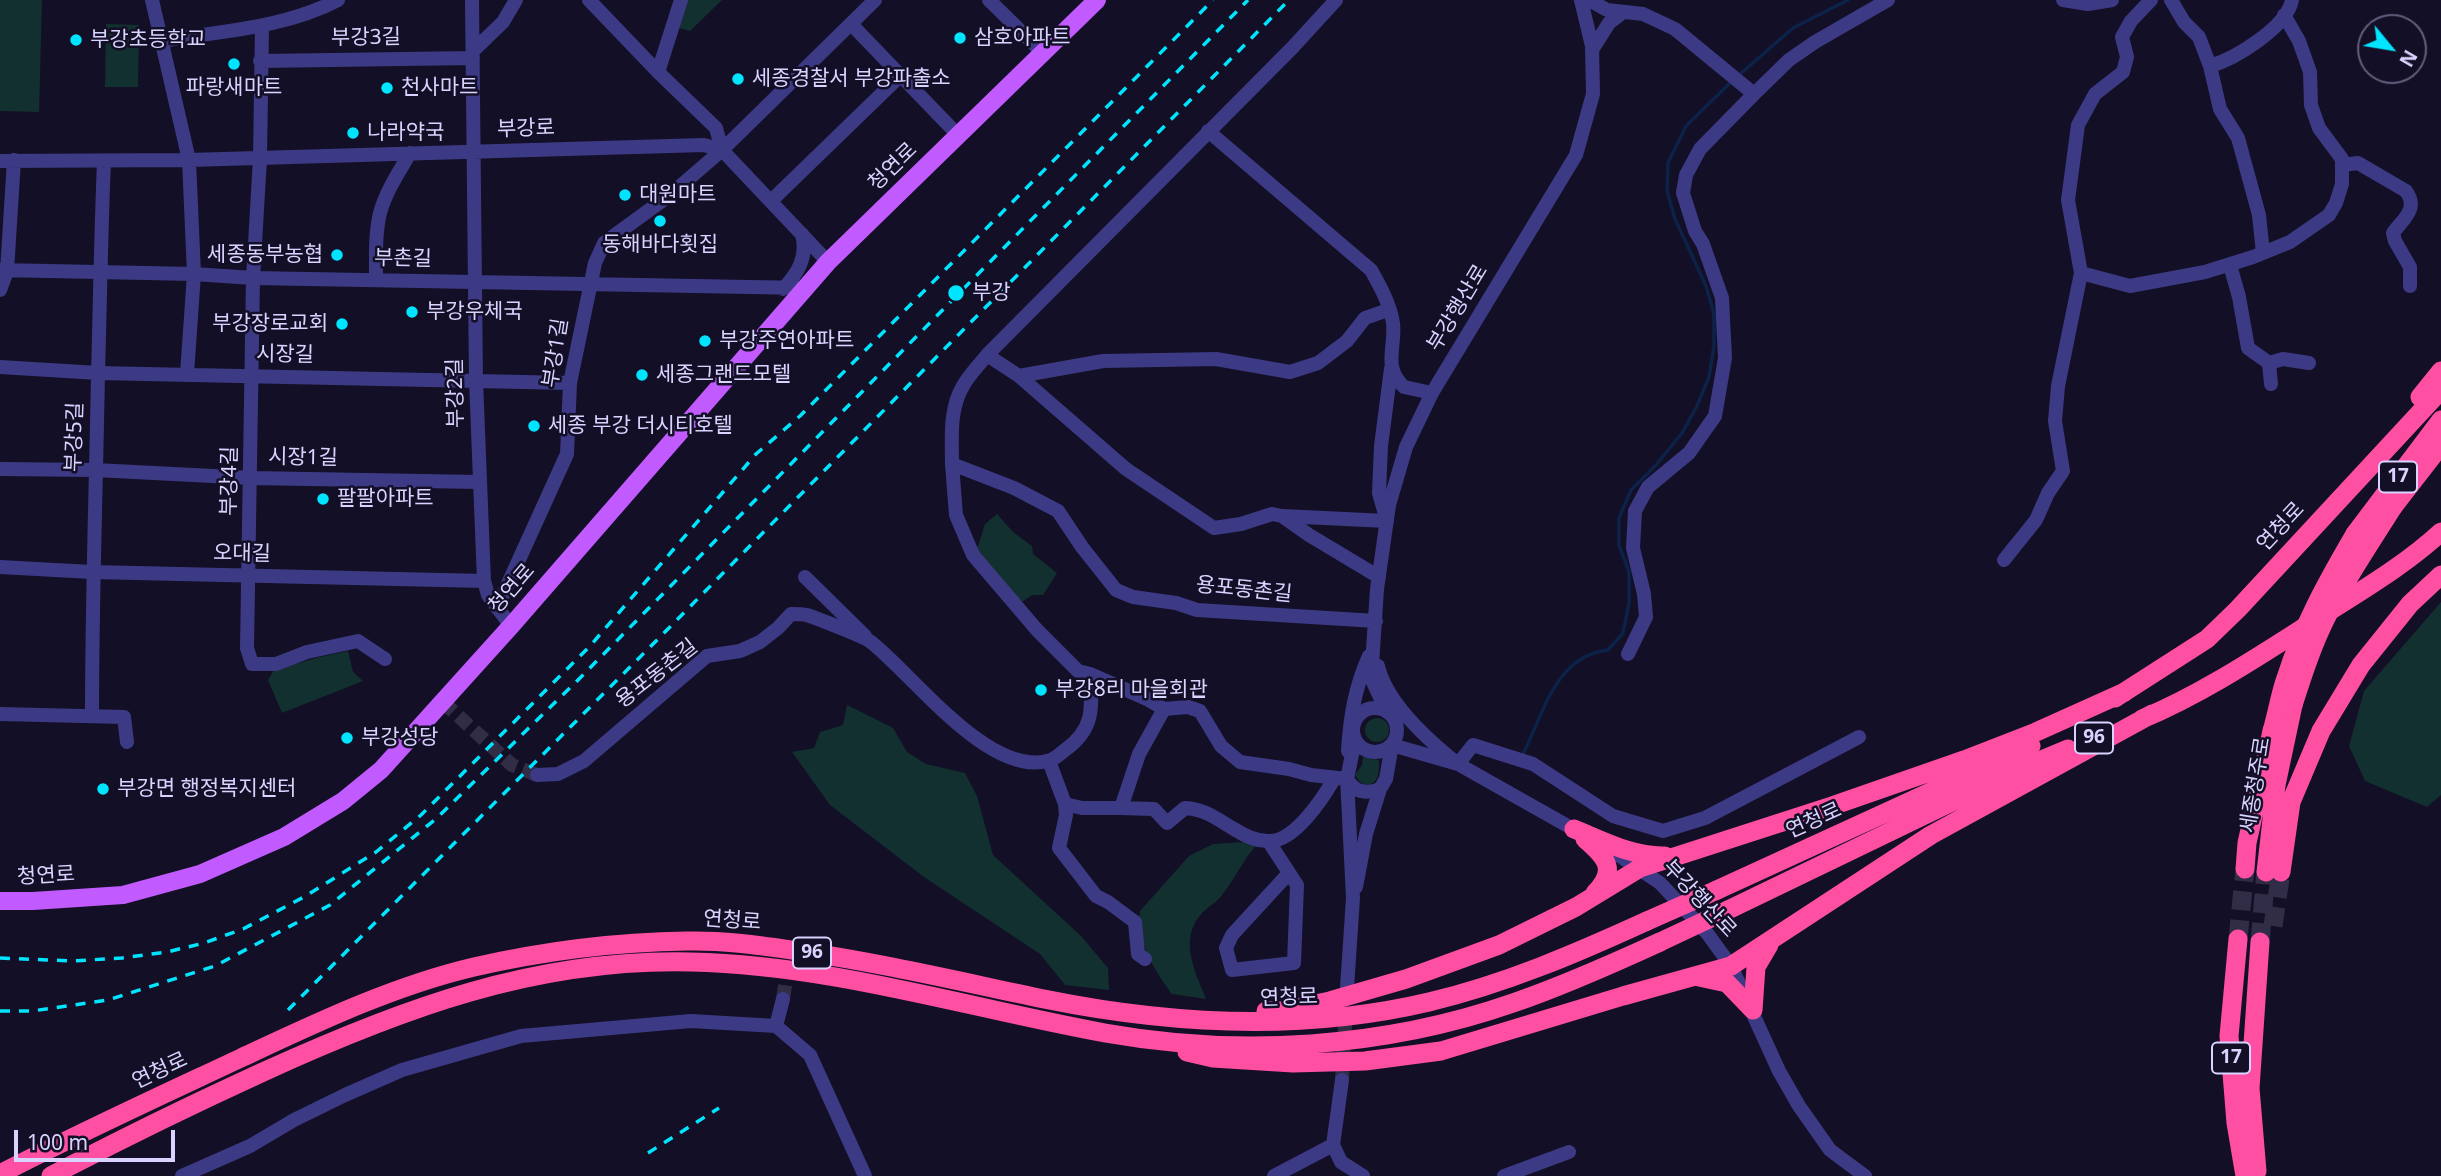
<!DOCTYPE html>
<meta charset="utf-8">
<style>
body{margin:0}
#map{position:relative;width:2441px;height:1176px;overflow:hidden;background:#130f26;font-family:"Noto Sans",sans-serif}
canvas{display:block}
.north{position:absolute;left:2357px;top:14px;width:70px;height:70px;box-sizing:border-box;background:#130f26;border:2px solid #625e7d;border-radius:50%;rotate:120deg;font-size:19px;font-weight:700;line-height:28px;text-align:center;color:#d9d4ff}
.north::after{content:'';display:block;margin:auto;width:24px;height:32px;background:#00e5ff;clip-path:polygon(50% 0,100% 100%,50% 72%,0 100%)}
.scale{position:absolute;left:14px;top:1130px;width:161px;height:32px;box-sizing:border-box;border:4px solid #d9d4ff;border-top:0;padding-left:9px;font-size:21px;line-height:24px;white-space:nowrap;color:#d9d4ff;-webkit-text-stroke:5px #130f26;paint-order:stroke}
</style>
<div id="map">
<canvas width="2441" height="1176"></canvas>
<div class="north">N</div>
<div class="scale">100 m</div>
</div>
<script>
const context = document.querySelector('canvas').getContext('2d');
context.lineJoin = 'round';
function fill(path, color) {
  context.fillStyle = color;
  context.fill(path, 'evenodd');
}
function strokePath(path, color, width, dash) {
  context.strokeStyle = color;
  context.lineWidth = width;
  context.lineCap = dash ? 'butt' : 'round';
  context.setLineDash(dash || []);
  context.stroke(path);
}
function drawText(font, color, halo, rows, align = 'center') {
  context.font = font + ' "Noto Sans","Noto Sans KR",sans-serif';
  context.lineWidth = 5;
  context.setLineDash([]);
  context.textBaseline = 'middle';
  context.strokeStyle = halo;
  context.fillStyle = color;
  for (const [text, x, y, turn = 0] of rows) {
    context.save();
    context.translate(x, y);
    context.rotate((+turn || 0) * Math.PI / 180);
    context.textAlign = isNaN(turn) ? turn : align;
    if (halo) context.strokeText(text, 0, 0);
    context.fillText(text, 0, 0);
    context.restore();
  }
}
const green = new Path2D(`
 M 0,0 L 42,0 L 39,112 L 0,111 Z
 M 680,0 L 722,0 L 690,31 L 679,28 Z
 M 106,24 L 139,25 L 138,87 L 105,87 Z
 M 997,514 L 1013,532 L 1032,546 L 1033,554 L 1057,573 L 1043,595 L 1032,595 L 1022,602 L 975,555 L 985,524 Z
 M 2441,602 L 2441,795 L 2427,807 L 2365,781 L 2349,746 L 2364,691 Z
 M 348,651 L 353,672 L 363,681 L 282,713 L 268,680 L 274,670 L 320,657 Z
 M 847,705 L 893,728 L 907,752 L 926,764 L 965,773 L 977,796 L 993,855 L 1081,936 L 1108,968 L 1109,990 L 1065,985 L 1040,954 L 924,877 L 830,805 L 792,752 L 814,748 L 820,732 L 843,725 Z
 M1365 730a12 12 0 1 1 24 0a12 12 0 1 1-24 0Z
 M 1363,757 L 1379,760 C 1379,773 1380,783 1366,785 L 1360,782 L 1355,775 L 1362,765 Z
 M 1245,842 L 1256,846 C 1242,861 1235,879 1222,895 C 1217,902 1209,906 1202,913 C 1178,939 1195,971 1206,999 L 1172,994 C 1156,973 1135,939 1140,911 L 1189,856 L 1213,844 Z`);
const stream = new Path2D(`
 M 1739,75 L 1793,28 L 1848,0
 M 1523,754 C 1544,713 1555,656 1608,650 L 1623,633 L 1629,603 L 1629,572 L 1619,545 L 1619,518 L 1631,490 L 1656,465 L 1682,433 L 1697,406 L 1709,377 L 1714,346 L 1714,314 L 1706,286 L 1675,219 L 1667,191 L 1668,163 L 1686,126 L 1733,80`);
const minorTunnel = new Path2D(`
 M 443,702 L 512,765 L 537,775
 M 783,999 L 792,938
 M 1342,1080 L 1346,1007`);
const highwayTunnel = new Path2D(`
 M 2273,926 L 2281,872
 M 2238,939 L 2245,869
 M 2260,942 L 2266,872`);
const minor = new Path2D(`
 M 152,0 L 189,160 L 194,274 L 187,374
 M 472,0 L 476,380 L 484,581 L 488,595 L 511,626
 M 589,0 L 658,72
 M 681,0 L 658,72 L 716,128 L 722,150
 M 989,0 L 1043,53
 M 1336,0 L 1293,47 L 987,355 C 979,365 969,375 963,386 C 949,409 952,439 952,464 L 1014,488 L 1058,511 L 1082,547 L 1116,590 L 1133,597 L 1176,603 L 1197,610 L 1376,621
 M 1589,0 L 1607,10 L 1643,14 L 1675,29 L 1754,94 L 1789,60 L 1815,42 L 1888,0
 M 2063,0 L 2088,4 L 2112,0
 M 2171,0 L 2184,22 L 2199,37 L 2210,66 L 2220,109 L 2238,138 L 2259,215 L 2263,253
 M 851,24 L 958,135
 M 262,26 L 260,158 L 253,278 L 247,648 L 252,664 L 276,664 L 307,652 L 358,641 L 385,659
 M 162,41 C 222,31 284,28 338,0
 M 1592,50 L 1609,23 L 1622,13
 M 473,51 L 503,22 L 516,0
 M 260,61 L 473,58
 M 2210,66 C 2235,59 2287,27 2292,0
 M 1208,131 L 1371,270 C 1380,286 1390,304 1393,323 C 1396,348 1382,366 1404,387 L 1432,393
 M 0,161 L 189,160 L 704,145 L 722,150 L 828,262
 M 2342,165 L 2358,163 L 2406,191 C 2419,209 2403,219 2393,233 L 2395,241 L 2410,267 L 2410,286
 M 771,201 L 900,76
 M 2230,265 L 2239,297 L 2248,348 L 2269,363 L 2283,359 L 2309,363
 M 0,270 L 194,274 L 253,278 L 805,288
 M 2081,273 L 2130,286 L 2205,272 L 2253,257 L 2290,242 L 2329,215 L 2336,203 L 2342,184 L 2342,159 L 2319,128 L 2311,105 L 2310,72 L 2299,41 L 2284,15
 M 376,279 C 376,257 375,234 380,213 C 386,191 399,172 410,153
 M 783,289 C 798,273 808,257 802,234
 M 0,290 L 7,271 L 14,160
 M 987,355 L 1019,376 L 1103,361 L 1216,359 L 1290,372 L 1318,363 L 1347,341 L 1365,318 L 1388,310
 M 2269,363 L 2271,384
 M 0,367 L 98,373 L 570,383
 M 1019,376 L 1126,469 L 1214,528 L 1241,524 L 1272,514 L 1282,516 L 1309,535 L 1379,577
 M 0,469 L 95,470 L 252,478 L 479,482
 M 1282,516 L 1387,521 L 1379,493 L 1381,446 L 1391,369
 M 2015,546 L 2004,560 L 2036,520 L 2048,493 L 2063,471 L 2055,421 L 2058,386 L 2081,273 L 2068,200 L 2078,125 L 2095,94 L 2123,72 L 2127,57 L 2122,37 L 2131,21 L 2151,0
 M 0,567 L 92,572 L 484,581
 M 805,577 L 865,636
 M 497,608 L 567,454 L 570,383 L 595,263 L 604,243 L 670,195 L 722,150 L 875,0
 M 1628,654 L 1646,617 L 1644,594 L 1633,548 L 1635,511 L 1648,487 L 1689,453 L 1715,416 L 1725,358 L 1722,298 L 1703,244 L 1695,231 L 1683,193 L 1686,175 L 1700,149 L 1754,94
 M 1378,666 C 1387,704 1429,741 1458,764 L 1473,745 L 1533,764 L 1613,816 L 1663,831 L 1705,818 L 1859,737
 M 1090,674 L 1147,699 L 1164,709 L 1188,707 L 1200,711 L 1221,746 L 1240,762 L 1289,769 L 1311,775 L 1347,779
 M1353 730a22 22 0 1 1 44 0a22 22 0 1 1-44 0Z
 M 1387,712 L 1372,680 L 1372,665 L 1377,589 L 1389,505 L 1406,447 L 1432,393 L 1576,155 L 1593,94 L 1592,46 L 1581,0
 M 0,714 L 124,717 L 127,742
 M 92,715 C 92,601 96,488 98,374 C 100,303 101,232 104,161
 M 1355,740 L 1347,779 C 1355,793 1366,794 1380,789 L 1386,779 L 1392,745 L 1458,764 L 1582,834
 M 1348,751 C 1350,717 1355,687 1369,656
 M 1049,761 L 1065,804 L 1082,808 L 1121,808 L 1139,754 L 1164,709
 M 537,775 L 558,774 L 584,761 L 707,656 L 740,651 L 760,642 L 778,628 L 791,614 C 796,614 802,614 807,615 C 816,618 865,637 871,642 C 913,675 988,776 1047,761 C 1054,760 1060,754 1065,750 C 1095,729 1092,707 1090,674 L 1078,671 L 1037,630 L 973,555 L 956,515 L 952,464
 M 1347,778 L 1353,898 L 1347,988
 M 1065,804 L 1066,815 L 1059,848 L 1096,896 L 1108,902 L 1135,922 L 1138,954 L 1145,959
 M 1121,808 L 1154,809 L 1167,823 L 1185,808 C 1205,809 1217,819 1234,829 C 1245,836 1257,842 1270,841 C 1295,841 1323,798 1334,779
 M 1269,842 L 1297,885 L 1294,963 L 1232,970 L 1226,948 L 1232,935 L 1289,873
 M 1612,851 L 1660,883 L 1707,933 L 1731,966 L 1779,1071 L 1799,1106 L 1830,1150 L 1865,1176
 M 1356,887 L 1366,834 L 1380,789
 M 776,1026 L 783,999
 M 1342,1080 L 1333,1145 L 1341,1162 L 1363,1176
 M 182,1176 L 250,1146 L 294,1120 L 345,1095 L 402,1070 L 521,1036 L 691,1021 L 776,1026 L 810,1055 L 865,1176
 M 1274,1176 L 1333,1145
 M 1504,1176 L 1569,1152`);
const major = new Path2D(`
 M 0,901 L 33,901 L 123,895 L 200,874 L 284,837 L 343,801 L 381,770 L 511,626 L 828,262 L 1097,0`);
const highway = new Path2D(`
 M 2420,397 L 2441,371
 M 2393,507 L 2441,445
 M 2355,534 L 2441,420
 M 2115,698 L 2207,639 L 2238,609 L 2441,390
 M 2142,719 C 2202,694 2259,656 2314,621 C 2357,593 2403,567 2441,532
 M 1574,829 C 1603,841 1633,857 1665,856
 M 1585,839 C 1606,857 1618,870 1595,893
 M 2245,869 L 2247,843 L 2272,731
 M 2266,872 L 2276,785 L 2293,705
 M 2281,872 L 2291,802 L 2321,731 L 2361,665 L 2410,604 L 2441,575
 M 1717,890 L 2031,746
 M 1728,910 L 2020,769 L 2068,749
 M 2238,939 L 2229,1036 L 2236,1123 L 2245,1176
 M 1699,977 L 1727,983 L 1753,1010
 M 1753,1010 L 1756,967 L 1769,945
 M 1266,1011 L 1281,1011 L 1330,1001 L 1406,979 L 1499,945 L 1576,907 L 1640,868 L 1832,806 L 1964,760 L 2036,732 L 2125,692
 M 1187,1052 L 1213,1058 L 1293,1063 L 1365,1061 L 1441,1051 L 1623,996 L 1731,966 L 1931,835 L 2152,714
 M 2257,1171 L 2250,1088 L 2260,942
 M 0,1174 C 79,1133 160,1096 241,1058 C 316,1023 393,986 474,967 C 544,951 615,942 687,941 C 724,940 763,946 799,951 C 882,963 962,982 1044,999 C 1172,1025 1302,1032 1429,1002 C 1505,984 1577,953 1647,921
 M 51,1176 C 121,1139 191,1105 263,1072 C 401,1009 536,958 691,962 C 832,965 968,1008 1105,1033 C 1239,1057 1384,1048 1513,1003 C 1563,986 1612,964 1660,942`);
const rail = new Path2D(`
 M 0,958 L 72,961 L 122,958 L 167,952 L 204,943 L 243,929 L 304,897 L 376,852 L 421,815 L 590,646 L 756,454 L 800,416 L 1213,0
 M 288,1010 L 659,638 L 1289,0
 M 0,1011 L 32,1011 L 108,1000 L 215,966 L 330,905 L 437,818 L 581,677 L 1248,0
 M 648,1153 L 719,1108`);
const highwayBridge = new Path2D(`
 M 2293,705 C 2303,674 2313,643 2328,614 C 2347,577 2371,542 2393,507
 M 2272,731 C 2277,714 2280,695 2286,678 C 2302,627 2328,580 2355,534
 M 1647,921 L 1717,890
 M 1660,942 L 1728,910`);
const markers = [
 [960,38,7,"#00e5ff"],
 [76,40,7,"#00e5ff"],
 [234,64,7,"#00e5ff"],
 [738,79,7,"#00e5ff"],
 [387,88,7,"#00e5ff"],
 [353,133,7,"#00e5ff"],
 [625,195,7,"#00e5ff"],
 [660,221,7,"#00e5ff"],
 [337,255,7,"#00e5ff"],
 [956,293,9,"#00e5ff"],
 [412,312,7,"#00e5ff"],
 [342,324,7,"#00e5ff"],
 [705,341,7,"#00e5ff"],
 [642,375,7,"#00e5ff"],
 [534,426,7,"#00e5ff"],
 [323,499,7,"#00e5ff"],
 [1041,690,7,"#00e5ff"],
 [347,738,7,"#00e5ff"],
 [103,789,7,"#00e5ff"]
];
const shields = [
 [2398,477,38],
 [2094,738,38],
 [812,953,38],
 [2231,1058,38]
];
const shieldNames = [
 ["17",2398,477],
 ["96",2094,738],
 ["96",812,953],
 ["17",2231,1058]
];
const streetNames = [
 ["부강3길",366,38,-1],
 ["부강로",526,129,-2],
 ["청연로",893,167,-44],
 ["부촌길",403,259,1],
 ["부강행산로",1458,308,-59],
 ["부강1길",556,353,-81],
 ["시장길",285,355,1],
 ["부강2길",456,393,-91],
 ["부강5길",75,437,-88],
 ["시장1길",303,458,1],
 ["부강4길",230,481,-89],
 ["연청로",2281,527,-47],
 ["오대길",242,554,1],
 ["청연로",512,589,-49],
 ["용포동촌길",1244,590,6],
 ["용포동촌길",657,674,-38],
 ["세종청주로",2256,785,-81],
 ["연청로",1814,821,-24],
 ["청연로",46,876,-3],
 ["부강행산로",1699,899,47],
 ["연청로",732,921,4],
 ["연청로",1289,998,-2],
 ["연청로",160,1071,-25]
];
const poiNames = [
 ["삼호아파트",974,38],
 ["부강초등학교",90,40],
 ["세종경찰서 부강파출소",752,79],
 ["파랑새마트",234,88,"center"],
 ["천사마트",401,88],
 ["나라약국",367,133],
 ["대원마트",639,195],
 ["동해바다횟집",660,245,"center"],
 ["세종동부농협",323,255,"right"],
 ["부강",972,293],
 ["부강우체국",426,312],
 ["부강장로교회",328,324,"right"],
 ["부강주연아파트",719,341],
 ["세종그랜드모텔",656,375],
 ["세종 부강 더시티호텔",548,426],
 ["팔팔아파트",337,499],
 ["부강8리 마을회관",1055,690],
 ["부강성당",361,738],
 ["부강면 행정복지센터",117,789]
];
fill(green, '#12302f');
strokePath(stream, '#0c2248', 3.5);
strokePath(minorTunnel, '#312d47', 14, [14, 7]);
strokePath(highwayTunnel, '#312d47', 19, [19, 10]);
strokePath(minor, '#3d3a85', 14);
strokePath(major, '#c25bff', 18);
strokePath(highway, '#ff4fa3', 19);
strokePath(rail, '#00e5ff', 3.5, [10, 9]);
strokePath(highwayBridge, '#ff4fa3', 19);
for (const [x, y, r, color] of markers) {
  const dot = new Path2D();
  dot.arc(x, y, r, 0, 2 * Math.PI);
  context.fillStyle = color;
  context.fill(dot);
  strokePath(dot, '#130f26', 2.5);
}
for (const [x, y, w] of shields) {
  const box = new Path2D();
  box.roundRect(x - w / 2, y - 15.5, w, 31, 5);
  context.fillStyle = '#130f26';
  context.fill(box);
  strokePath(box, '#d9d4ff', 2);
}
drawText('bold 19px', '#d9d4ff', null, shieldNames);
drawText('21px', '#d9d4ff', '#130f26', streetNames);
drawText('21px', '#d9d4ff', '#130f26', poiNames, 'left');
</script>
